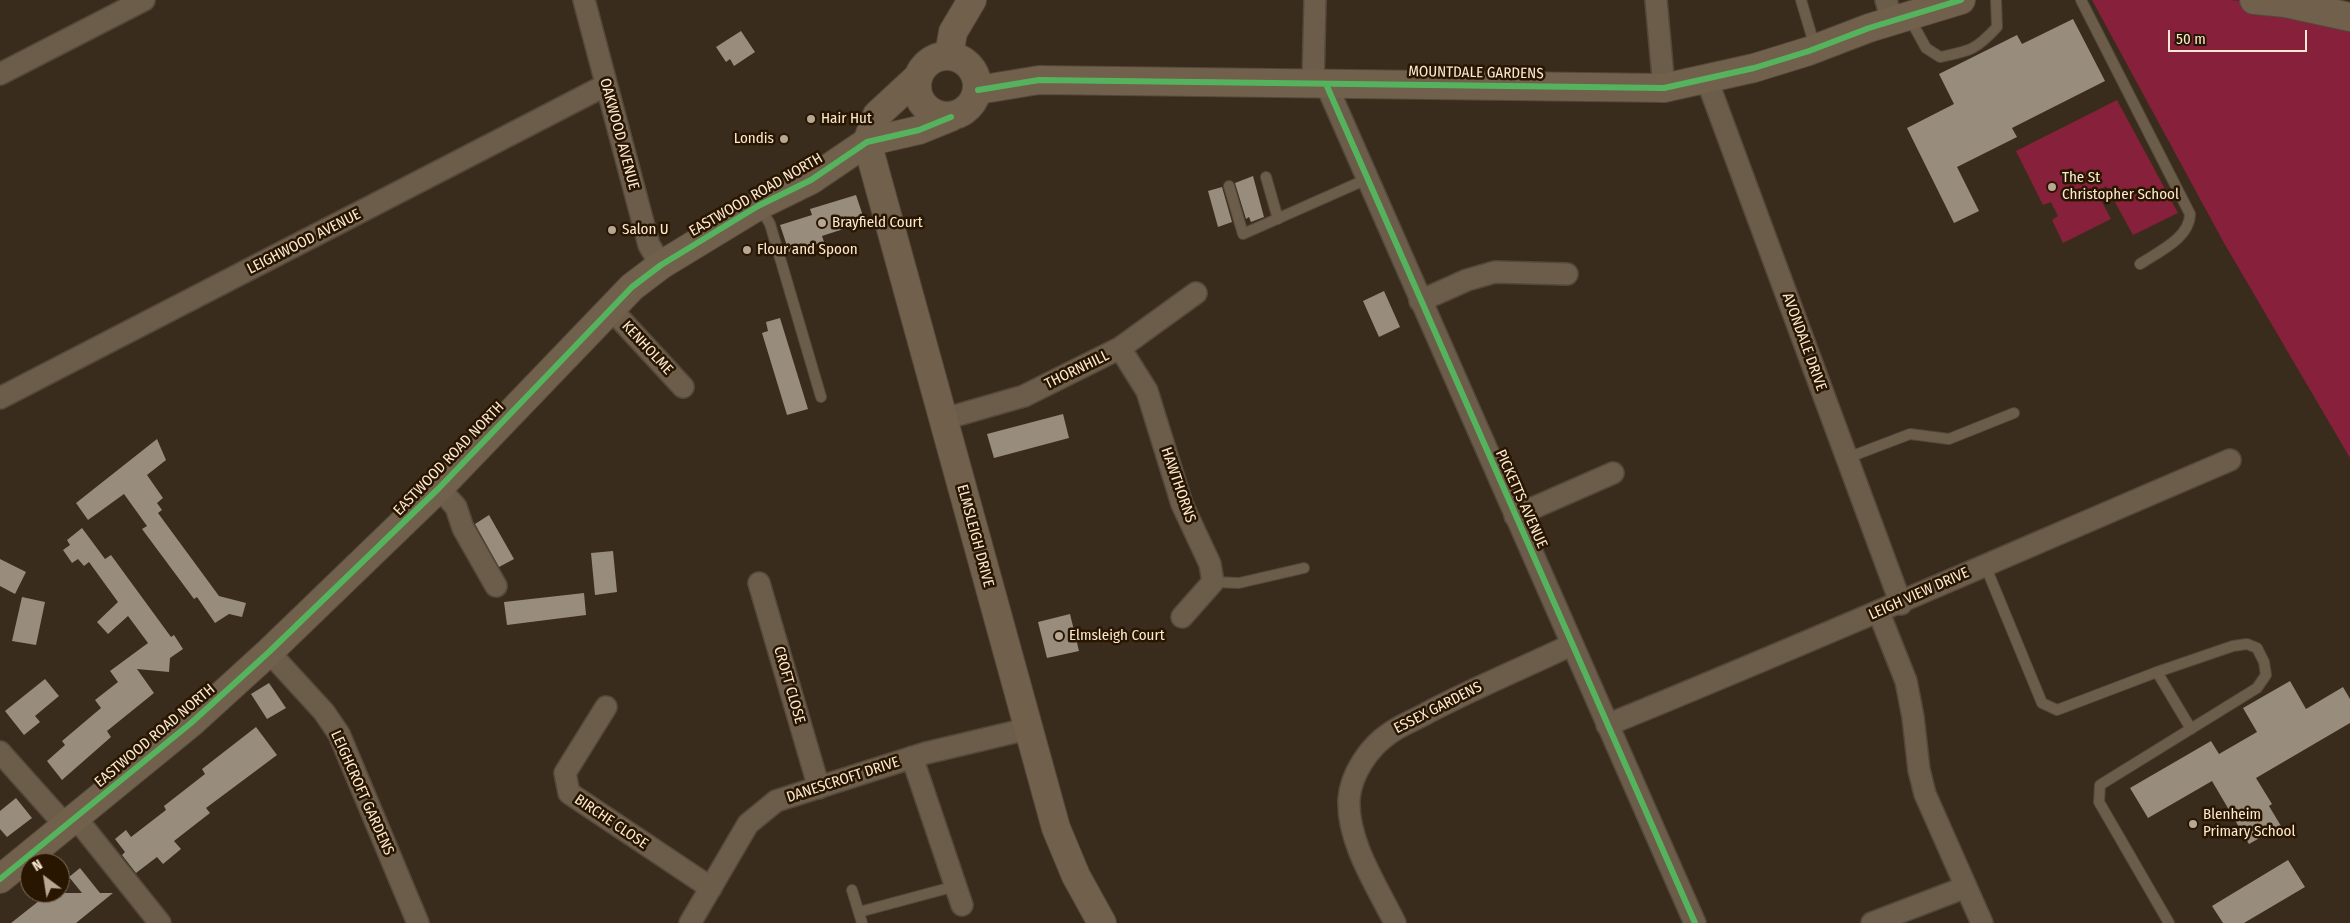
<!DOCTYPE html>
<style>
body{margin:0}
#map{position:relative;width:2350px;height:923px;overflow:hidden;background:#392c1c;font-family:"Fira Sans Condensed",sans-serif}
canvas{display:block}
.north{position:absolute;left:20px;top:853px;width:50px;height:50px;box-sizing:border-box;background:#281601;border:1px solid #7d6a55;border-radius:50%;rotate:329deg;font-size:14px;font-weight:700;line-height:20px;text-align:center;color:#fde9d2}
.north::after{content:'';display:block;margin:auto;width:18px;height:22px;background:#b8a792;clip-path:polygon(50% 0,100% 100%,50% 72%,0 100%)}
.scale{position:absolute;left:2168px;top:30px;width:139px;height:22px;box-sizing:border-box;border:2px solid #fde9d2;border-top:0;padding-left:6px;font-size:15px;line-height:18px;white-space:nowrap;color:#fde9d2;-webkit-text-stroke:4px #281601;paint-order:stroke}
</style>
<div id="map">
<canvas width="2350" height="923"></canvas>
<div class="north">N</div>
<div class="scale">50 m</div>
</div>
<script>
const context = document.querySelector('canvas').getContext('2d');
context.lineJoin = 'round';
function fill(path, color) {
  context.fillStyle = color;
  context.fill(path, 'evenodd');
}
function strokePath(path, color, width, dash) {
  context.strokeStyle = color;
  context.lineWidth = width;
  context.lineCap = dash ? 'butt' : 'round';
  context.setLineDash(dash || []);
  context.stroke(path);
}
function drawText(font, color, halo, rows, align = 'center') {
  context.font = font + ' "Fira Sans Condensed",sans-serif';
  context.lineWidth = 5;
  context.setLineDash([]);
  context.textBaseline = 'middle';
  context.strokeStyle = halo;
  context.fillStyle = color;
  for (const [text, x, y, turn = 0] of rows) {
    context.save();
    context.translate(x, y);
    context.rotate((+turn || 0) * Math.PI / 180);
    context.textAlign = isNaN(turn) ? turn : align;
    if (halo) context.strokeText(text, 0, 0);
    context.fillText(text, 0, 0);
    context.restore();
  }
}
const green = new Path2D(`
 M 2092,0 L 2228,0 L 2285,3 L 2350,17 L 2350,458 L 2224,243 Z
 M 2117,100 L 2178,213 L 2133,235 L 2106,186 L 2097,192 L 2111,219 L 2063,243 L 2052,220 L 2058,216 L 2051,202 L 2043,205 L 2016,151 Z`);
const building = new Path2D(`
 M 2073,19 L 2105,81 L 2012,128 L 2017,137 L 1957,167 L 1979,211 L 1954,223 L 1907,128 L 1954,104 L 1939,74 L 2017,35 L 2022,44 Z
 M 741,31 L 755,52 L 734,66 L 730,59 L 726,62 L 716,47 Z
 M 1253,176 L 1264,217 L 1251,222 L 1249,217 L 1246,219 L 1235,183 Z
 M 1222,187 L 1232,222 L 1218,227 L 1208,191 Z
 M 856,195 L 865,222 L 822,236 L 824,242 L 789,252 L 780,225 L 812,215 L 810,209 Z
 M 1384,291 L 1400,327 L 1379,337 L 1363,301 Z
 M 780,318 L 808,409 L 787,415 L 762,333 L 768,331 L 766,322 Z
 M 1063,414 L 1069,438 L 994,458 L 987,434 Z
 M 157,439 L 166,460 L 147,475 L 163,498 L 157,503 L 162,510 L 158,513 L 219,596 L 246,603 L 242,617 L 229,614 L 215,623 L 197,597 L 194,599 L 142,529 L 147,526 L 124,494 L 88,520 L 76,503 Z
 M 489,515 L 514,559 L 499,567 L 475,524 Z
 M 82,528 L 105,559 L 111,555 L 171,637 L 174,635 L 183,649 L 170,658 L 169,672 L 137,669 L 154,693 L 107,731 L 111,737 L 62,780 L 47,761 L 65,745 L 62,741 L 101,708 L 95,700 L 118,682 L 110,671 L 148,643 L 128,616 L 108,634 L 97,622 L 118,602 L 89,562 L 84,566 L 78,559 L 72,563 L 63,550 L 70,545 L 67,540 Z
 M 613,551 L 617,592 L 595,595 L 591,553 Z
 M 0,559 L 26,572 L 15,594 L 0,586 Z
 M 584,593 L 586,615 L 507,625 L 504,602 Z
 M 22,597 L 45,602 L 36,645 L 12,641 Z
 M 1070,614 L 1079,651 L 1047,658 L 1038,622 Z
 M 45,679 L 59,696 L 35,716 L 40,722 L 24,735 L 5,711 Z
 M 2290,681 L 2306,709 L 2343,687 L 2350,699 L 2350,723 L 2256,778 L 2272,804 L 2269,806 L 2281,826 L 2249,844 L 2212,781 L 2148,818 L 2130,788 L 2211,741 L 2219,754 L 2257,732 L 2243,708 Z
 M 269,683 L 286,708 L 267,719 L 251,694 Z
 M 256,727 L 277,755 L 206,808 L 210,813 L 174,841 L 181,849 L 163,864 L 157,857 L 136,873 L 122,855 L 125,852 L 115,839 L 126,830 L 131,837 L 166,810 L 164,806 L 205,774 L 202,769 Z
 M 16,798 L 32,818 L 7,837 L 0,829 L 0,811 Z
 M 2288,860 L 2305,887 L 2244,923 L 2223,923 L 2212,906 Z
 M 80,868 L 100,893 L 113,893 L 76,923 L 11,923 L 49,893 L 82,893 L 69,877 Z`);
const lane = new Path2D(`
 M 1801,0 L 1815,47
 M 2081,0 L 2190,214 C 2190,238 2158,252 2140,264
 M 1909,17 L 1926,48 L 1940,57 C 1970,51 1976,50 1997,27 L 1996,0
 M 1266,177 L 1278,219
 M 1229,186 L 1243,234 L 1367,179
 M 759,206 L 770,224 L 821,397
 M 1847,458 L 1910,434 L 1949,439 L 2014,413
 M 1985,565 L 2042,703 L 2057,710 L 2157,672 L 2233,646 L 2247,644 L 2257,648 L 2264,662 L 2266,675 L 2257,688 L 2100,785 L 2099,802 L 2169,923
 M 1213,582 L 1239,583 L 1304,568
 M 2157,672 L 2191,729
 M 852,890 L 862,923
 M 859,912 L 956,886`);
const street = new Path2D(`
 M 584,0 L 649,245 L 661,265
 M 1656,0 L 1664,88
 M 1886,0 L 1892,21
 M 0,74 L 144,0
 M 1707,80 L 1901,604
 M 1313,84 L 1315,0
 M 1326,84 L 1695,923
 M 1420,301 L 1467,280 L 1495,272 L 1567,274
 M 611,309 L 683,387
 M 1120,348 L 1147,391 L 1182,504 L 1210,564 L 1213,582 L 1182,617
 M 0,398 L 606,85
 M 944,419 L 1024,396 L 1120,348 L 1196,293
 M 439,488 L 456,507 L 463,528 L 496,586
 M 1515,516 L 1613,473
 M 759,583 L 819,788
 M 1879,613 L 1906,681 L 1913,717 L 1919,770 L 1925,794 L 1982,923
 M 269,652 L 324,712 L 339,734 L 418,923
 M 606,707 L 565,773 L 569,793 L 711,888
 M 1607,725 C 1816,640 2022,549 2230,460
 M 0,752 L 66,826
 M 912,757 L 962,905
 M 76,818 L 160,923
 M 690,923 L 748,824 L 776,801 L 926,753 L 1027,729
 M 1395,923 C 1377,886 1347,842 1349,799 C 1351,774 1369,747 1390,733 C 1401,725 1415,720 1427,713 C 1474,688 1523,668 1571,645
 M 1872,923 L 1966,887`);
const secondary = new Path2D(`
 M 2254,0 L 2285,3 L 2350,17
 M 949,55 L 953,32 L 972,0
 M917 86a30 30 0 1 1 60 0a30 30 0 1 1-60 0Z
 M 978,90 L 1039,80 L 1664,88 L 1754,68 L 1809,51 L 1869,28 L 1961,0
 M 867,142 L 1056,828 L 1076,876 L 1102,923
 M 867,142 L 877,115 L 918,77
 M 0,879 L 191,723 L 269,652 L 439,488 L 632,287 L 661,265 L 758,206 L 811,180 L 867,142 L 919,130 L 951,117`);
const cycleway = new Path2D(`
 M 1326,84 L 1695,923
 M 978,90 L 1039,80 L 1664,88 L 1754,68 L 1809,51 L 1869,28 L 1961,0
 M 0,879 L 191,723 L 269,652 L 439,488 L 632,287 L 661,265 L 758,206 L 811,180 L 867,142 L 919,130 L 951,117`);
const markers = [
 [811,119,5,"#b8a792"],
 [784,139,5,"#b8a792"],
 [2052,187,5,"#b8a792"],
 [822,223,5,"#b8a792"],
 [612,230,5,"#b8a792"],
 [747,250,5,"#b8a792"],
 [1059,636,5,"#b8a792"],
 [2193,824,5,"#b8a792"]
];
const streetNames = [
 ["MOUNTDALE GARDENS",1476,73,1],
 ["OAKWOOD AVENUE",619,134,75],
 ["EASTWOOD ROAD NORTH",756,195,-30],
 ["LEIGHWOOD AVENUE",304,242,-27],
 ["AVONDALE DRIVE",1804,342,70],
 ["KENHOLME",647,348,47],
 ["THORNHILL",1077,370,-26],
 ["EASTWOOD ROAD NORTH",449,459,-46],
 ["HAWTHORNS",1178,485,71],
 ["PICKETTS AVENUE",1521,499,66],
 ["ELMSLEIGH DRIVE",975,536,75],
 ["LEIGH VIEW DRIVE",1919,594,-24],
 ["CROFT CLOSE",789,685,74],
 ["ESSEX GARDENS",1438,708,-27],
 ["EASTWOOD ROAD NORTH",155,736,-40],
 ["DANESCROFT DRIVE",843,780,-18],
 ["LEIGHCROFT GARDENS",362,793,66],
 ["BIRCHE CLOSE",611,822,34]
];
const poiNames = [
 ["Hair Hut",821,119],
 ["Londis",774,139,"right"],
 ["The St",2062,178],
 ["Christopher School",2062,195],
 ["Brayfield Court",832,223],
 ["Salon U",622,230],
 ["Flour and Spoon",757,250],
 ["Elmsleigh Court",1069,636],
 ["Blenheim",2203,815],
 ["Primary School",2203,832]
];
fill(green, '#86203b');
fill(building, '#988c7d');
strokePath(lane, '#53483b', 12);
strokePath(street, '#53483b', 24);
strokePath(secondary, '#53483b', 30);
strokePath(lane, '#6c5c4a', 10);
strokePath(street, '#6c5c4a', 21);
strokePath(secondary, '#70604c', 28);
strokePath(cycleway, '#56b35d', 6);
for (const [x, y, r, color] of markers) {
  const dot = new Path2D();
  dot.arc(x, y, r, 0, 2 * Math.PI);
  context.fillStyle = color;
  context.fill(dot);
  strokePath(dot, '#281601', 2);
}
drawText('15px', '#fde9d2', '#281601', streetNames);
drawText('15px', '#fde9d2', '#281601', poiNames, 'left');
</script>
